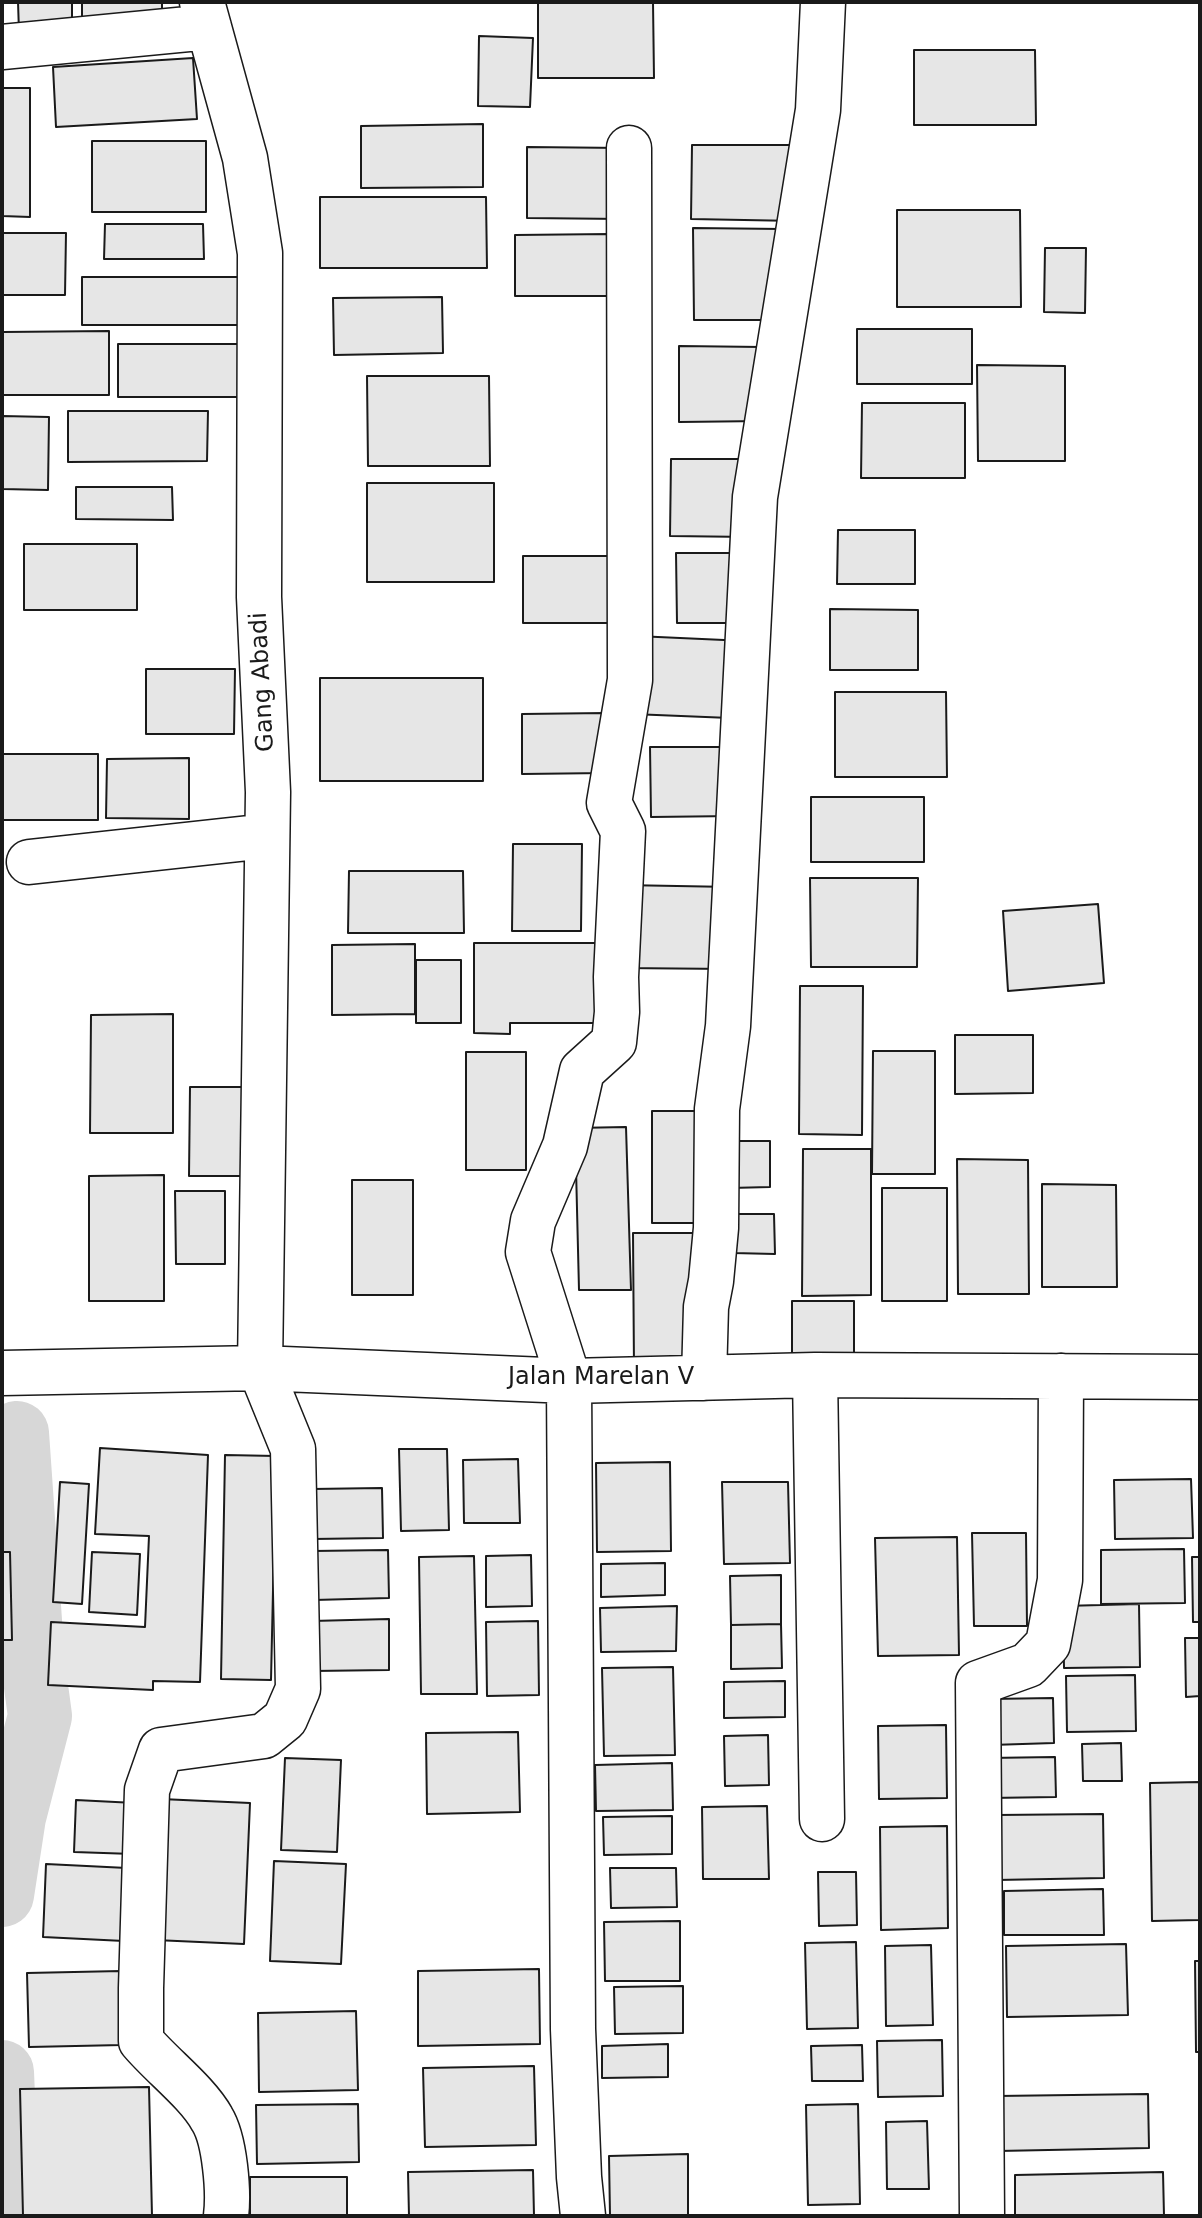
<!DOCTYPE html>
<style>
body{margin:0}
#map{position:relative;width:1202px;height:2218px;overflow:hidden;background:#fff;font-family:"DejaVu Sans",sans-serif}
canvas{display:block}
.frame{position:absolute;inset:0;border:4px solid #1a1a1a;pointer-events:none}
</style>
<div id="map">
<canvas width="1202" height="2218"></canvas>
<div class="frame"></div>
</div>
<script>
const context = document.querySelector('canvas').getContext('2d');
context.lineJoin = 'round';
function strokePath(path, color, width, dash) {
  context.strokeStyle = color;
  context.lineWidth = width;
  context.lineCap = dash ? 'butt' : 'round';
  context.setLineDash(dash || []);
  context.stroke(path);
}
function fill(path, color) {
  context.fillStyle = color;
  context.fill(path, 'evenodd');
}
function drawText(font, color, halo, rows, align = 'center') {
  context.font = font + ' "DejaVu Sans",sans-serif';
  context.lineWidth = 6;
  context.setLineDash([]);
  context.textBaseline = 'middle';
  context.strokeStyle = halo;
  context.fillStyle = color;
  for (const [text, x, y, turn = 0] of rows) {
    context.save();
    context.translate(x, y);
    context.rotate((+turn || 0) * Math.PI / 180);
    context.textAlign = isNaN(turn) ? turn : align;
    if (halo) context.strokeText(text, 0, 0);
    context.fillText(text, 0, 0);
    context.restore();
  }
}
const canal = new Path2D(`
 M 2,1895 L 14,1817 L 40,1716 L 33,1664 L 17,1433
 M 2,2072 L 8,2216`);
const building = new Path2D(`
 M 18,2 L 72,2 L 72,31 L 19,32 Z
 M 82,2 L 162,2 L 162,24 L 82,25 Z
 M 538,2 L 653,2 L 654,78 L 538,78 Z
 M 479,36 L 533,38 L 530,107 L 478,106 Z
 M 914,50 L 1035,50 L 1036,125 L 914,125 Z
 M 193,58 L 197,119 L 56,127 L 53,67 Z
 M 2,88 L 30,88 L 30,217 L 2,216 Z
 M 483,124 L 483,187 L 361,188 L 361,126 Z
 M 92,141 L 206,141 L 206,212 L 92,212 Z
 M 692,145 L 797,145 L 797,221 L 691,219 Z
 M 527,147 L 624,148 L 623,219 L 527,218 Z
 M 320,197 L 486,197 L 487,268 L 320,268 Z
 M 897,210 L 1020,210 L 1021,307 L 897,307 Z
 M 105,224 L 203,224 L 204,259 L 104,259 Z
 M 693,228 L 782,229 L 782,320 L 694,320 Z
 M 2,233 L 66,233 L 65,295 L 2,295 Z
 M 610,234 L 610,296 L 515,296 L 515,235 Z
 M 1045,248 L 1086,248 L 1085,313 L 1044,312 Z
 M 82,277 L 257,277 L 257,325 L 82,325 Z
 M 442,297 L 443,353 L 334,355 L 333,298 Z
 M 857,329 L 972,329 L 972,384 L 857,384 Z
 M 109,331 L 109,395 L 3,395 L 3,332 Z
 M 118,344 L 238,344 L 238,397 L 118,397 Z
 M 679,346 L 762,347 L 763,421 L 679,422 Z
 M 977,365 L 1065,366 L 1065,461 L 978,461 Z
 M 367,376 L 489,376 L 490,466 L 368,466 Z
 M 862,403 L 965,403 L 965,478 L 861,478 Z
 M 68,411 L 208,411 L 207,461 L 68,462 Z
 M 2,416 L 49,417 L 48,490 L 2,489 Z
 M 671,459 L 751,459 L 751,537 L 670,536 Z
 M 367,483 L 494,483 L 494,582 L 367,582 Z
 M 76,487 L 172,487 L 173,520 L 76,519 Z
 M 838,530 L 915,530 L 915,584 L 837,584 Z
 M 24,544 L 137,544 L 137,610 L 24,610 Z
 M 676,553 L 747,553 L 747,623 L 677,623 Z
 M 523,556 L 625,556 L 625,623 L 523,623 Z
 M 830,609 L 918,610 L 918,670 L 830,670 Z
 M 636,636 L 746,641 L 730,718 L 632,714 Z
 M 146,669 L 235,669 L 234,734 L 146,734 Z
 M 320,678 L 483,678 L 483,781 L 320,781 Z
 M 835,692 L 946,692 L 947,777 L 835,777 Z
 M 606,713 L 606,773 L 522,774 L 522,714 Z
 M 650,747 L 735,747 L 734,816 L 651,817 Z
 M 2,754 L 98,754 L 98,820 L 2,820 Z
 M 189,758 L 189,819 L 106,818 L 107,759 Z
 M 811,797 L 924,797 L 924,862 L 811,862 Z
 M 513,844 L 582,844 L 581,931 L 512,931 Z
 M 349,871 L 463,871 L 464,933 L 348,933 Z
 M 810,878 L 918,878 L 917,967 L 811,967 Z
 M 622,885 L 732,887 L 730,969 L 621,968 Z
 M 1098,904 L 1104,983 L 1008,991 L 1003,911 Z
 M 474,943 L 601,943 L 601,1023 L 510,1023 L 510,1034 L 474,1033 Z
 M 415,944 L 415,1014 L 332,1015 L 332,945 Z
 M 416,960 L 461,960 L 461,1023 L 416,1023 Z
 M 800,986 L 863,986 L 862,1135 L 799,1134 Z
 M 173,1014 L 173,1133 L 90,1133 L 91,1015 Z
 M 955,1035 L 1033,1035 L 1033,1093 L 955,1094 Z
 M 873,1051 L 935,1051 L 935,1174 L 872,1174 Z
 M 466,1052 L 526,1052 L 526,1170 L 466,1170 Z
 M 190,1087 L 242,1087 L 242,1176 L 189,1176 Z
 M 652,1111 L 715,1111 L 715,1223 L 652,1223 Z
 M 626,1127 L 631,1290 L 579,1290 L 575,1128 Z
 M 729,1141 L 770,1141 L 770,1187 L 730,1188 Z
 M 803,1149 L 871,1149 L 871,1295 L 802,1296 Z
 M 957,1159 L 1028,1160 L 1029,1294 L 958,1294 Z
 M 164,1175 L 164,1301 L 89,1301 L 89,1176 Z
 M 352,1180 L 413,1180 L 413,1295 L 352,1295 Z
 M 1042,1184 L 1116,1185 L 1117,1287 L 1042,1287 Z
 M 882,1188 L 947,1188 L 947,1301 L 882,1301 Z
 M 175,1191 L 225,1191 L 225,1264 L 176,1264 Z
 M 733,1214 L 774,1214 L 775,1254 L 733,1253 Z
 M 633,1233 L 704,1233 L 704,1369 L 634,1369 Z
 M 792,1301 L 854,1301 L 854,1363 L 792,1363 Z
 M 100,1448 L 208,1455 L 200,1682 L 153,1681 L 153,1690 L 48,1685 L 51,1622 L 145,1627 L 149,1536 L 95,1534 Z
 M 399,1449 L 447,1449 L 449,1530 L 401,1531 Z
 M 225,1455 L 276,1456 L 271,1680 L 221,1679 Z
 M 518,1459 L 520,1523 L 464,1523 L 463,1460 Z
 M 670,1462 L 671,1551 L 597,1552 L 596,1463 Z
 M 1191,1479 L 1193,1538 L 1115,1539 L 1114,1480 Z
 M 60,1482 L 89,1484 L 82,1604 L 53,1602 Z
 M 722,1482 L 788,1482 L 790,1563 L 724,1564 Z
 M 382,1488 L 383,1538 L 313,1539 L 312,1489 Z
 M 972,1533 L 1026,1533 L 1027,1626 L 974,1626 Z
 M 957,1537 L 959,1655 L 878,1656 L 875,1538 Z
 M 1184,1549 L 1185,1603 L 1101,1604 L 1101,1550 Z
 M 388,1550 L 389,1598 L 314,1600 L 313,1551 Z
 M 2,1552 L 10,1552 L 12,1640 L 2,1640 Z
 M 92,1552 L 140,1554 L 137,1615 L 89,1612 Z
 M 531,1555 L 532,1606 L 486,1607 L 486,1556 Z
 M 474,1556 L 477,1694 L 421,1694 L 419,1557 Z
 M 1192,1557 L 1200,1557 L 1200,1622 L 1193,1622 Z
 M 665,1563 L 665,1595 L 601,1597 L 601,1564 Z
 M 781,1575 L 781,1624 L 731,1625 L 730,1576 Z
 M 1139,1604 L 1140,1667 L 1064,1668 L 1063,1606 Z
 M 677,1606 L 676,1651 L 601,1652 L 600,1608 Z
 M 389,1619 L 389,1670 L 313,1671 L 312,1621 Z
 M 538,1621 L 539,1695 L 487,1696 L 486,1622 Z
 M 781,1624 L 782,1668 L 731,1669 L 731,1625 Z
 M 1185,1638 L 1200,1638 L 1200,1696 L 1186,1697 Z
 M 673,1667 L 675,1755 L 604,1756 L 602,1668 Z
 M 1135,1675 L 1136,1731 L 1067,1732 L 1066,1676 Z
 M 785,1681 L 785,1717 L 724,1718 L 724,1682 Z
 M 1053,1698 L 1054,1743 L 991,1745 L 990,1699 Z
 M 946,1725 L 947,1798 L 879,1799 L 878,1726 Z
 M 518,1732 L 520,1812 L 427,1814 L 426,1733 Z
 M 768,1735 L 769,1785 L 725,1786 L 724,1736 Z
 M 1121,1743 L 1122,1781 L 1083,1781 L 1082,1744 Z
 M 1055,1757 L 1056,1797 L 989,1798 L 988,1758 Z
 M 285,1758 L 341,1760 L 337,1852 L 281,1850 Z
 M 672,1763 L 673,1810 L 596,1811 L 595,1765 Z
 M 1200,1782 L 1200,1920 L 1152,1921 L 1150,1783 Z
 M 161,1799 L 250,1803 L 244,1944 L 155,1940 Z
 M 76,1800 L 135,1803 L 133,1854 L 74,1852 Z
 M 767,1806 L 769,1879 L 703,1879 L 702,1807 Z
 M 1103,1814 L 1104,1878 L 996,1880 L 996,1815 Z
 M 672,1816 L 672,1854 L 604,1855 L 603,1817 Z
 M 947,1826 L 948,1928 L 881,1930 L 880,1827 Z
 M 274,1861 L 346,1864 L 341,1964 L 270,1961 Z
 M 46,1864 L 127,1868 L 124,1941 L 43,1937 Z
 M 610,1868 L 676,1868 L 677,1907 L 611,1908 Z
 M 818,1872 L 856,1872 L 857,1925 L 819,1926 Z
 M 1103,1889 L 1104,1935 L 1004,1935 L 1004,1891 Z
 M 680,1921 L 680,1981 L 605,1981 L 604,1922 Z
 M 856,1942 L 858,2028 L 807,2029 L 805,1943 Z
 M 1126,1944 L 1128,2015 L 1007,2017 L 1006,1946 Z
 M 931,1945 L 933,2025 L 886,2026 L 885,1946 Z
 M 1195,1961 L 1200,1961 L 1200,2052 L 1196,2052 Z
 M 539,1969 L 540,2044 L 418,2046 L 418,1971 Z
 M 121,1971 L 122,2045 L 29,2047 L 27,1973 Z
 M 683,1986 L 683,2033 L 615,2034 L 614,1987 Z
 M 356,2011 L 358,2090 L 259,2092 L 258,2013 Z
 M 942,2040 L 943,2096 L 878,2097 L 877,2041 Z
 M 668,2044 L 668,2077 L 602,2078 L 602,2046 Z
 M 862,2045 L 863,2081 L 812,2081 L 811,2046 Z
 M 534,2066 L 536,2145 L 425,2147 L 423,2068 Z
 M 149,2087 L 152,2216 L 23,2216 L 20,2089 Z
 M 1148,2094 L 1149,2148 L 998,2151 L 997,2096 Z
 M 358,2104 L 359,2162 L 257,2164 L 256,2105 Z
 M 858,2104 L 860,2204 L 808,2205 L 806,2105 Z
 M 927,2121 L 929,2189 L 887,2189 L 886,2122 Z
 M 688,2154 L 688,2216 L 610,2216 L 609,2156 Z
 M 533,2170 L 534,2216 L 409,2216 L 408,2172 Z
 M 1163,2172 L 1164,2216 L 1015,2216 L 1015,2175 Z
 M 250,2177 L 347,2177 L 347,2216 L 250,2216 Z`);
const minor = new Path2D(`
 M 202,2 L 245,158 L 260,253 L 259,597 L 268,792 L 260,1368 L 293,1449 L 298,1689 L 285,1719 L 264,1736 L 161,1750 L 147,1790 L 141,1988 L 141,2041 C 162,2066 197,2092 212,2119 C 225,2140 229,2192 226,2216
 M 2,47 L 209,27
 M 29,862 L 267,836
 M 2,1373 L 260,1368 L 569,1381 L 815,1375 L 1200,1377
 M 815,1375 L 822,1819
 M 704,1378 L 706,1307 L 711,1281 L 716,1228 L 717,1109 L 728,1026 L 755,497 L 818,110 L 823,2
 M 583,2216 L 579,2177 L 573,2029 L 569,1381 L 528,1252 L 533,1221 L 565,1146 L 582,1071 L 614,1042 L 617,1012 L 616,977 L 623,831 L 609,803 L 630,680 L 629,148
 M 982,2216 L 978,1683 L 1028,1665 L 1048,1644 L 1060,1580 L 1061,1376`);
const streetNames = [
 ["Gang Abadi",263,682,-93],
 ["Jalan Marelan V",601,1378]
];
strokePath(canal, '#d7d7d7', 64);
fill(building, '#e6e6e6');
strokePath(building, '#1a1a1a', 2);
strokePath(minor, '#1a1a1a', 47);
strokePath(minor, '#fff', 44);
drawText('24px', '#1a1a1a', '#fff', streetNames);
</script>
